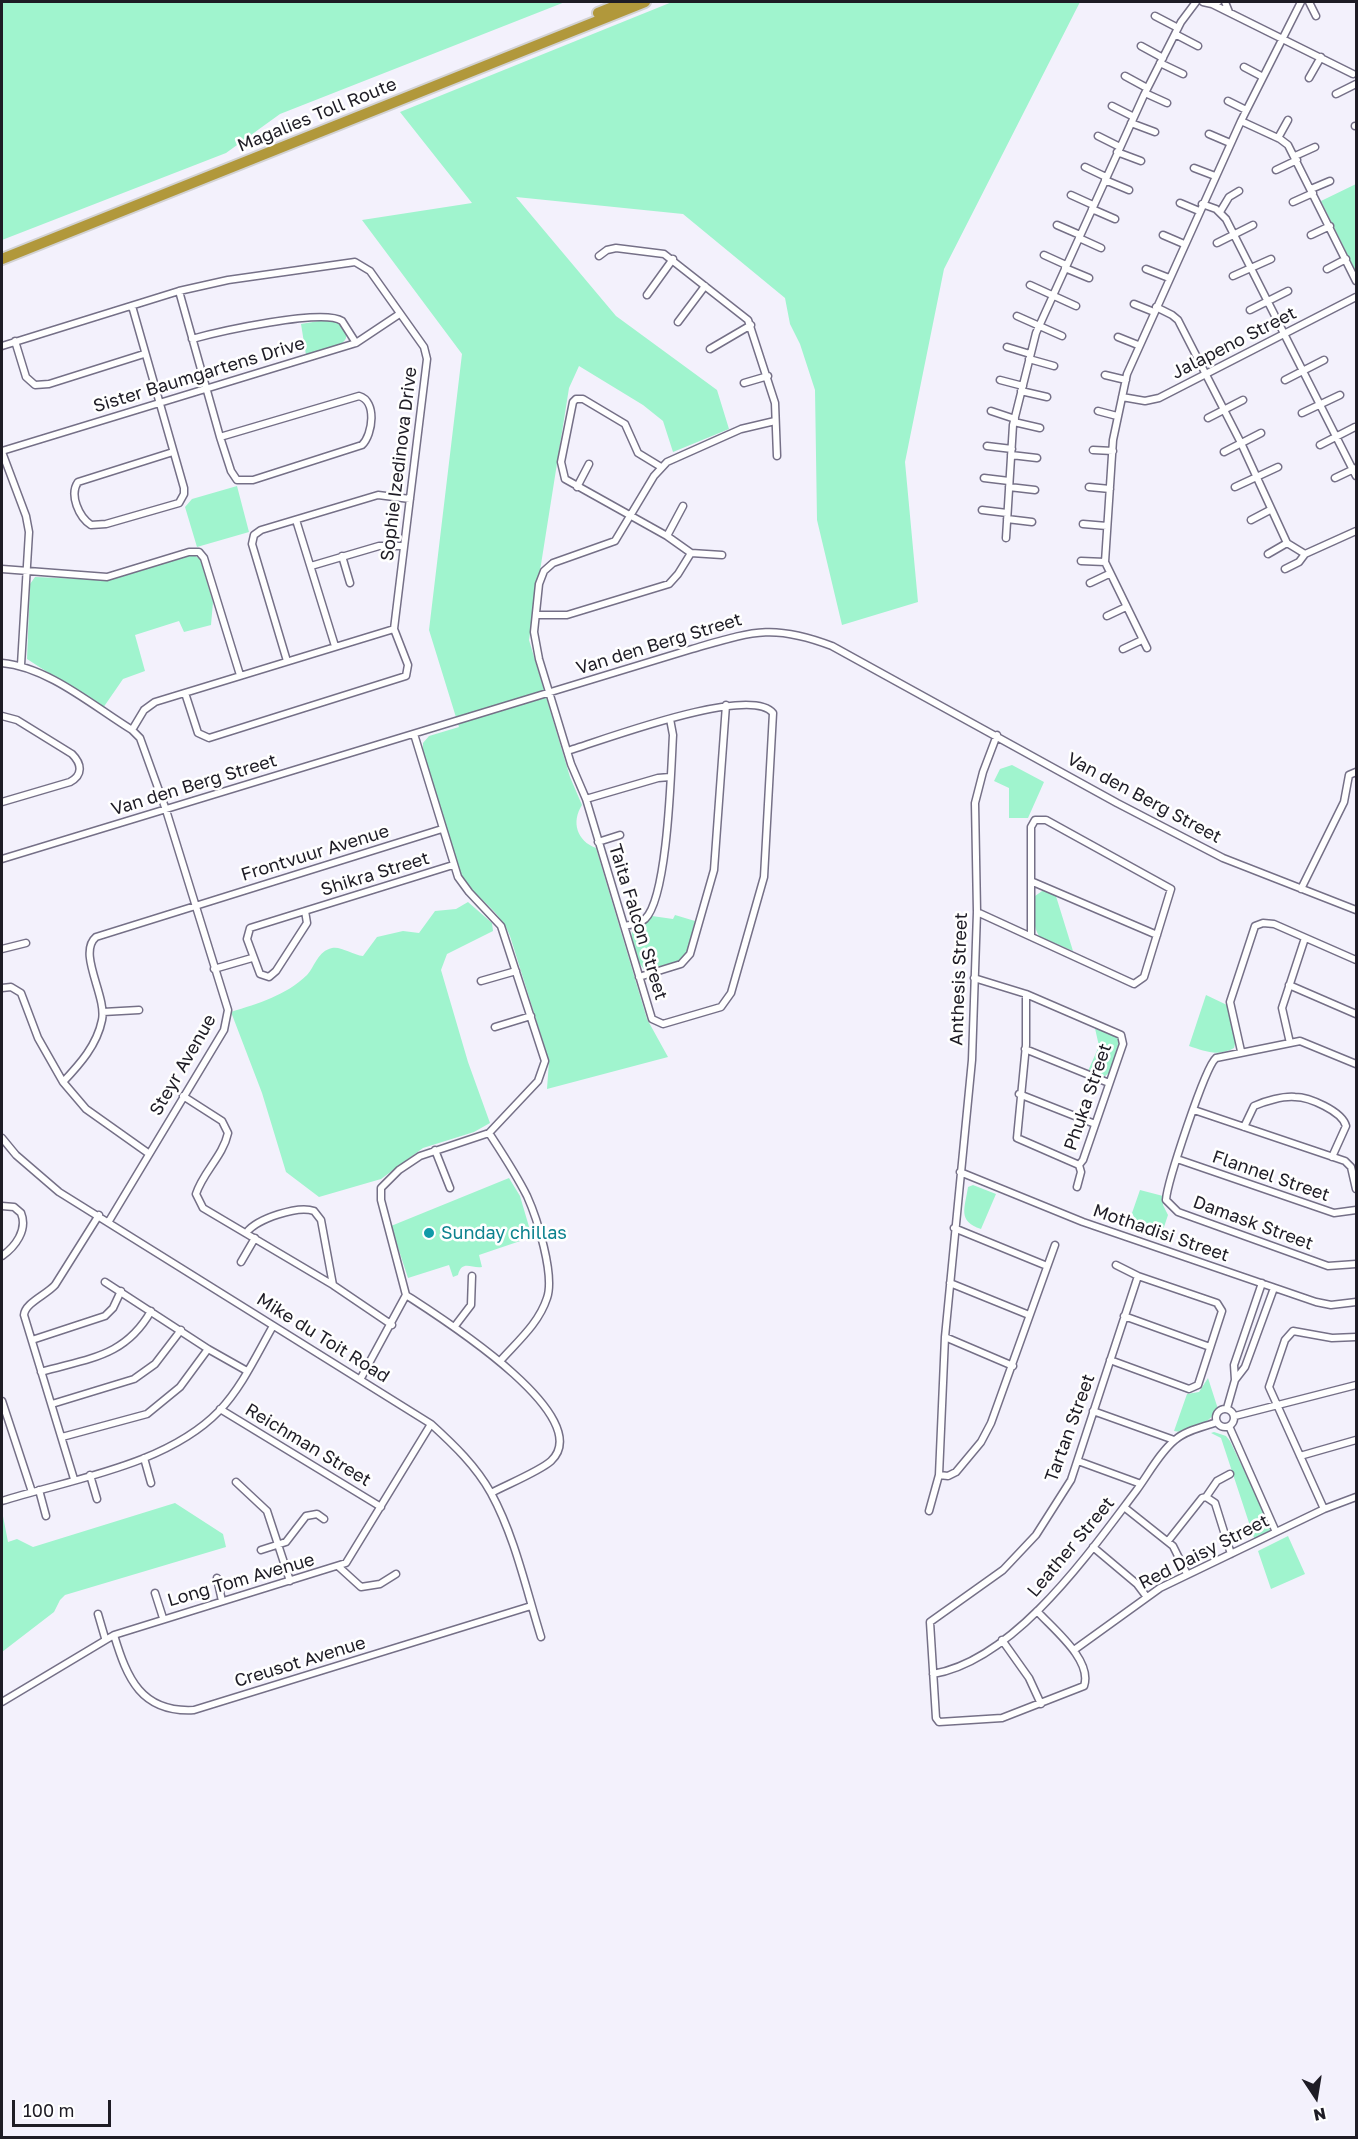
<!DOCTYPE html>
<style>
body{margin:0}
#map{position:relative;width:1358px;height:2139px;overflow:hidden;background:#f3f1fc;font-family:"Golos Text",sans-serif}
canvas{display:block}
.frame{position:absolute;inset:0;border:3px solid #1e1c25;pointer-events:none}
.north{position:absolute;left:1286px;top:2067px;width:60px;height:60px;-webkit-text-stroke:4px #fff;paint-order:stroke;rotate:168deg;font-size:16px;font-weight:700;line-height:24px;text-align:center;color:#1e1c25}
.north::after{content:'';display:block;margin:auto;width:21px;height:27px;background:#1e1c25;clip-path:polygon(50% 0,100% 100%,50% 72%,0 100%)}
.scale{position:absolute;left:12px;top:2100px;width:99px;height:27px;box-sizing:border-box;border:3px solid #1e1c25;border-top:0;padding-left:8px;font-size:18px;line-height:21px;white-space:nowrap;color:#1e1c25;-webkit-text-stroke:4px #fff;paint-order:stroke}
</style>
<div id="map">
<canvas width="1358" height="2139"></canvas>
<div class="frame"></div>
<div class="north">N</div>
<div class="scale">100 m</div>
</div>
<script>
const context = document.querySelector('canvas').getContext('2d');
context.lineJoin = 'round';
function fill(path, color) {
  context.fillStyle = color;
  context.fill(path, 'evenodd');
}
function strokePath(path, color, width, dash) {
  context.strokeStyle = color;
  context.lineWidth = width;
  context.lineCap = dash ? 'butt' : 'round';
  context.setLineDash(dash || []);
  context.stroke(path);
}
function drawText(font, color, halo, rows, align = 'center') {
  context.font = font + ' "Golos Text",sans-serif';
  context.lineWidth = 5;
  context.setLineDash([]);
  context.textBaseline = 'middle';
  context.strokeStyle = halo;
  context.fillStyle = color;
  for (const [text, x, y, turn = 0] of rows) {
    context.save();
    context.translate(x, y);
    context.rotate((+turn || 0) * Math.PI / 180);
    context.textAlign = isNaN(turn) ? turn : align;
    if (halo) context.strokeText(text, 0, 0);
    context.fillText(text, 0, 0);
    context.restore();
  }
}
const green = new Path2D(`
 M 2,2 L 565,2 L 280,114 L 226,153 L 2,240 Z
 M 672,2 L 1080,2 L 944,269 L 905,462 L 918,602 L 842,625 L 817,520 L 815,390 L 800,344 L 790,324 L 785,298 L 683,214 L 516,197 L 616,316 L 717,390 L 729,429 L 673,452 L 663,421 L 643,405 L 579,366 L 569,388 L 529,640 L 570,777 L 582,805 C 571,822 577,841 596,848 L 647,1019 L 668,1057 L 547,1089 L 549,1061 L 510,936 C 501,911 475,897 460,876 L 423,753 L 423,743 L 429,736 L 459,727 L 429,630 L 462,354 L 362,220 L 472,203 L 400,112 Z
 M 1356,184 L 1356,272 L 1321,201 Z
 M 331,319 C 338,322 342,324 345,331 C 354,347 317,352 306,355 L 301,324 Z
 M 237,486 L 249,532 L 197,547 L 185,507 L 192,499 Z
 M 192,554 L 200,559 L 213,602 L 211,625 L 184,632 L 179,621 L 135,635 L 145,671 L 123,679 L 103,708 L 27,659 L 30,584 L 35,577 L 105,580 Z
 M 1012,765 L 1044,782 L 1028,818 L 1009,818 L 1009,788 L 994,781 L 1000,769 Z
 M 1045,889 L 1055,893 L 1073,951 L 1040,937 C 1031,925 1035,909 1035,896 Z
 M 468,902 L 492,923 L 493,931 L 447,954 L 441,970 L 468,1062 L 490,1123 L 474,1132 L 423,1148 L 381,1179 L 319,1197 L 286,1172 L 262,1093 L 231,1012 C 259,1003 285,996 307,975 C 315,966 318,951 332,948 C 341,946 353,955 363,956 L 377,937 L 403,931 L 419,933 L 435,911 L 456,909 Z
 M 675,915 L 695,921 L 686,955 L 680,961 L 645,970 C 636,962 630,942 632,930 L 652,916 L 673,919 Z
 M 1206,995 L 1227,1005 L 1236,1040 L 1234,1048 C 1218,1057 1204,1051 1189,1046 Z
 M 1094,1024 L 1116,1035 L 1119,1042 L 1110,1072 L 1104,1077 L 1088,1071 L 1099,1046 Z
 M 509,1178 L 520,1196 L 532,1237 L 479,1255 L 482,1267 C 472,1269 462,1259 458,1275 L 453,1277 L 449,1265 L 408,1278 L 391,1226 Z
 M 973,1185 L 996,1194 L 981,1229 C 957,1221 965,1208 968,1187 Z
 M 1140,1190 L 1163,1196 L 1163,1205 L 1168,1215 L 1162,1233 L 1139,1226 L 1132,1213 Z
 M 1208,1378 L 1218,1409 C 1210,1422 1190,1435 1174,1431 L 1187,1394 L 1199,1392 Z
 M 1214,1432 L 1226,1436 L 1230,1441 L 1271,1527 L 1269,1534 L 1255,1541 L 1221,1438 L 1211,1433 Z
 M 175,1503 L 223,1534 L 226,1547 L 65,1595 L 60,1600 L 54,1612 L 2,1652 L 2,1511 L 8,1542 L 17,1539 L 33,1547 Z
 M 1288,1536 L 1305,1574 L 1271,1589 L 1258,1551 Z`);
const street = new Path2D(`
 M 1203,2 L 1212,4 L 1218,2
 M 1225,2 L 1229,12
 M 1309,2 L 1316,16
 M 1212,4 L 1353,74
 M 1155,16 L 1178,28
 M 1175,34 L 1198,46
 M 1141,46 L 1163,58
 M 1160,63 L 1183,74
 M 1244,67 L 1263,77
 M 1125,76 L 1147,88
 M 1309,78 L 1321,57
 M 1145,93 L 1167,103
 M 1336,94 L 1356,84
 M 1228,101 L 1246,110
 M 1112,106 L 1134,117
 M 1241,121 L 1280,139 L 1288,145 L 1356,281
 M 1131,123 L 1155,132
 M 1355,126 L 1356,126
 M 1209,134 L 1230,143
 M 1098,136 L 1120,147
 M 1278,138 L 1288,120
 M 1117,152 L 1141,161
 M 1295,156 L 1315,147
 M 1085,167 L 1106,177
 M 1194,168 L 1215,176
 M 1276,170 L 1297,160
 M 1105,180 L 1129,190
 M 1311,189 L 1330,181
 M 1071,195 L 1093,205
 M 1293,202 L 1313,193
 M 1180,203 L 1199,211
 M 1202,204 L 1216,209 L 1226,219 L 1356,476
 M 1092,209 L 1115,219
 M 1220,212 L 1229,197 L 1239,191
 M 1057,225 L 1080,235
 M 1163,235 L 1184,244
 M 1311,235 L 1330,226
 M 1079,238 L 1101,248
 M 1217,243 L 1253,225
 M 1044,255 L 1066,265
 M 599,256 L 607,250 L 616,248 L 664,254 L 748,320 L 775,403 L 777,456
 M 1065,268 L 1089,278
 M 1146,269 L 1169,278
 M 1327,269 L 1346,259
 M 1233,276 L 1271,259
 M 1030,285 L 1076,306
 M 179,291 L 220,437 L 231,471 L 237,480 L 253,480 L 362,445 C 373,434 377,401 359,396 L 220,437
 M 647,295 L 673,259
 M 1134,304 L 1154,312
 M 132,306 L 184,488 L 184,494 L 179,503 L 106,524 L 91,525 C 79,517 69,495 78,482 L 173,452
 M 1156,307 L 1172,315 L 1178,320 L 1241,443 L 1287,543 L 1305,554
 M 1250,310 L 1288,291
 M 1017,316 L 1062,336
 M 678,322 L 705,286
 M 1118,337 L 1138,345
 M 192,339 C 217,332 323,308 342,321 L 356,343
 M 15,341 L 26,377 L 35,385 L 49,384 L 144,354
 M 2,346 L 179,291 L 228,280 L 355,262 L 370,271 L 424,347 L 427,359 L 394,629 L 408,665 L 406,676 L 209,738 L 198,733 L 185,693
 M 1007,347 L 1030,354
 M 710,349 L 751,325
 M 1029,359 L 1054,366
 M 1105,375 L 1126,380
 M 1000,380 L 1023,386
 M 1285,380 L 1324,360
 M 744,383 L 768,376
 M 1021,391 L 1047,397
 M 1122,397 L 1145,401 L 1159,398 L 1356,297
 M 991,411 L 1015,419
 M 1098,411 L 1117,416
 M 1302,413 L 1340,395
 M 1208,418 L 1243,400
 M 1014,422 L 1040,428
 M 1320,445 L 1355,427
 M 987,446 L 1012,449
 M 1093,450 L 1113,451
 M 2,451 L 356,343 L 398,315
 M 2,452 L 26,516 L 29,532 L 21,665
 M 1224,452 L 1261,433
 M 1011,455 L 1037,458
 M 661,467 L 638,453 L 625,424 L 583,399 L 576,399 L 573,402 L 561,462 L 565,479 L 667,536 L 691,553 L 722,555
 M 984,478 L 1009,481
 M 1335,478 L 1356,468
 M 577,487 L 589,464
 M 1009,487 L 1035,490
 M 1089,487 L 1110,489
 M 1235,487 L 1278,467
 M 982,510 L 1007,513
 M 1007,519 L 1032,522
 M 296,520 L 335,646
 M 1251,520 L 1270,510
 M 1083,524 L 1107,526
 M 667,536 L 683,506
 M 1006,538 L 1013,425 L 1036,333 L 1144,95 L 1181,22 L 1196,2
 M 1268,554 L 1287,543
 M 342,556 L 350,583
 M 1081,561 L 1105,562
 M 311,566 L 379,546 L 404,546
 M 2,569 L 107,577 L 189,552 L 199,552 L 204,558 L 240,675
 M 1285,569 L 1299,562 L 1305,554 L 1356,531
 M 1090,583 L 1109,574
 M 536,615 L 567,615 L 669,584 L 678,574 L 691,553
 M 1107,616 L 1126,607
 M 1147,648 L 1105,562 L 1113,440 L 1127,374 L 1241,121 L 1301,2
 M 1123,649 L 1142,640
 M 287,661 L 252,544 L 254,535 L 261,530 L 378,495 L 410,499
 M 2,663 C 48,667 93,706 132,730 L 140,738 L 166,810 L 228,1010 L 224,1030 L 109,1221
 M 2,716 L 17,720 L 72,754 C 82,764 83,775 70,782 L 2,802
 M 132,730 L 144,710 L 155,702 L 394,629
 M 567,751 C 601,741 750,684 773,713 L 764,877 L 731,993 L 721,1007 L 663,1024 L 652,1019 L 586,799 L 571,764 L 539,659 L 534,632 L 539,584 L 544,571 L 553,563 L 615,541 L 654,476 L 667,462 L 741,429 L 775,421
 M 586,799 L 658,778 L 670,777
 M 598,842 L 620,835
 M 2,859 L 692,649 C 751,632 772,623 832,646 L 1117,803 L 1223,858 L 1356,910
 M 1033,882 L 1157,935
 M 1301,889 L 1344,802 L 1349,775 L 1356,772
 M 305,911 L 307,923 L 276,971 L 269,977 L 260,974 L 247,939 L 250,928 L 453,865
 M 977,912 L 1134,984 L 1144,977 L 1171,889 L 1046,820 L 1035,820 L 1031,827 L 1031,936
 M 624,926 C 631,925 640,924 645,919 C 668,897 671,770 673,735 L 670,719
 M 2,949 L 26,943
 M 214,969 L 252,958
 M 639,977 L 681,964 L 690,954 L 714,870 L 726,705
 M 974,978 L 1026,994 L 1121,1035 L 1123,1044 L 1083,1160 L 1079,1165 L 1017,1138 L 1026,1045 L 1026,994
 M 481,981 L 516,971
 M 1289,985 L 1356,1014
 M 2,988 L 11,987 L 21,993 L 38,1038 L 63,1082 L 86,1109 L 148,1153
 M 103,1012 L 139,1010
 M 495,1027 L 531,1016
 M 1290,1043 L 1282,1008 L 1305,938
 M 1025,1049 L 1109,1083
 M 1241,1051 L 1230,1002 L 1255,926 L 1263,923 L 1274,924 L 1356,960
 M 1356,1064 L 1300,1041 L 1216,1058 C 1205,1067 1167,1183 1166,1200 L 1178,1212 L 1328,1266 L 1356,1264
 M 63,1082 C 80,1064 97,1045 102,1020 C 107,996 77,953 96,937 L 442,829
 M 1019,1094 L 1095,1124
 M 183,1096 L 222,1121 L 228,1133 C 223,1156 203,1172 196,1194 L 203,1208 L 333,1285 L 392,1325
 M 1194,1110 L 1345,1161 L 1351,1167 L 1356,1189
 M 1244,1127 L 1254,1106 C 1265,1101 1283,1096 1295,1097 C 1309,1097 1342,1111 1346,1126 L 1332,1157
 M 489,1133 C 502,1153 516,1174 527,1196 C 537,1218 555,1275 547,1298 C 539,1323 518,1341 501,1360
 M 2,1138 L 16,1155 L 59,1192 L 431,1424 C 454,1445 476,1466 491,1493 C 515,1537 526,1589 541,1637
 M 435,1150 L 450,1188
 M 1177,1159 L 1334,1213 L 1356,1210
 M 960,1172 L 1083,1222 L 1316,1302 L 1331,1305 L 1356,1302
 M 1077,1187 L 1081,1172 L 1079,1165
 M 2,1206 L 14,1207 L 21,1213 C 28,1230 15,1247 2,1256
 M 954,1228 L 1047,1266
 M 247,1232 C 257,1219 298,1205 314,1211 L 321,1220 L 333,1285
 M 241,1262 L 255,1238
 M 105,1282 L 208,1349 L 247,1371
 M 950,1283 L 1029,1315
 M 406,1295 C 435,1314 599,1416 551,1461 C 540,1471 506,1485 491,1493
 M 1124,1316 L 1210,1347
 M 455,1326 L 471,1305 L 472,1276
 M 945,1337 L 1013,1366
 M 32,1340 L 105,1316 L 113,1308 L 121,1291
 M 1110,1360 L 1189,1389 L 1198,1385 L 1222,1311 L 1217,1303 L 1138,1276 L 1116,1265
 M 41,1372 C 89,1358 125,1357 151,1311
 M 361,1378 L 406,1295 L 381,1200 L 381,1188 L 399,1170 L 420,1156 L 489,1133 L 538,1081 L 545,1061 L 501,926 L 469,892 L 458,877 L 414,734
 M 1235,1380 L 1245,1367 L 1274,1288
 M 2,1401 L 32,1492
 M 52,1404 L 134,1379 L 155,1364 L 181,1330
 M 1227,1408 L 1235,1380 L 1234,1365 L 1262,1283
 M1216 1418a9 9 0 1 1 18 0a9 9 0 1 1-18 0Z
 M 220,1409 L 381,1507
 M 1093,1411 L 1174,1440
 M 1235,1416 L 1356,1385
 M 1229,1426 L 1276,1532
 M 62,1437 L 147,1414 L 180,1387 L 208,1349
 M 1300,1456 L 1356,1440
 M 144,1458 L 151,1483
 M 1078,1461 L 1141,1484
 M 90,1475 L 97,1499
 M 939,1475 L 948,1476 L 956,1472 L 981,1442 L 991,1423 L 1055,1245
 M 74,1479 L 24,1315 C 25,1303 46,1295 55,1285 L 99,1215
 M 236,1482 L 267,1511 L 290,1581
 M 39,1490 L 46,1516
 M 1206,1497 L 1217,1481 L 1230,1474
 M 2,1501 C 72,1479 167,1465 219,1411 C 242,1387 257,1354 273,1326
 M 1124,1507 L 1173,1546 L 1187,1574
 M 1324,1509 L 1269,1387 L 1285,1340 L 1293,1331 L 1332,1338 L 1356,1337
 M 929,1511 L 939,1475 L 945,1337 L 972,1060 L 977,912 L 975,803 L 983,772 L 997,735
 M 1168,1541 L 1202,1498 L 1206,1497 L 1215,1503 L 1231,1554
 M 1093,1547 L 1137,1584 L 1146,1596
 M 261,1550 L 286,1542 L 306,1516 L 317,1514 L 324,1519
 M 339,1567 L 361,1587 L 380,1584 L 396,1574
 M 217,1578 L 222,1601
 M 155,1593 L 163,1618
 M 1037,1611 C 1052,1628 1093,1660 1084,1686 L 1002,1718 L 939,1722 L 936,1718 L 930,1622 L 1003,1570 L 1036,1535 L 1071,1480 L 1138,1276
 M 98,1614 L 105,1638
 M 114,1635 C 127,1678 141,1713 194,1710 L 531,1606
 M 1002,1640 L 1029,1678 L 1041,1704
 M 1074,1650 L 1160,1588 L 1324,1509 L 1356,1497
 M 933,1674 C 1015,1660 1089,1553 1136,1491 C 1148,1475 1160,1452 1175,1440 C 1186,1430 1204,1427 1217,1422
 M 2,1702 L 114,1635 L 346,1563 L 431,1424`);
const highway = new Path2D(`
 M 598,13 L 625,2
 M 2,259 L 645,2`);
const markers = [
 [429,1233,6,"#0f9aa8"]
];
const streetNames = [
 ["Magalies Toll Route",317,115,-22],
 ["Jalapeno Street",1234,343,-27],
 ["Sister Baumgartens Drive",199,375,-17],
 ["Sophie Izedinova Drive",399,464,-83],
 ["Van den Berg Street",659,644,-17],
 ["Van den Berg Street",194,785,-17],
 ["Van den Berg Street",1144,798,28],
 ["Frontvuur Avenue",315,853,-17],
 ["Shikra Street",375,874,-17],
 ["Taita Falcon Street",638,922,73],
 ["Anthesis Street",959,979,-88],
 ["Steyr Avenue",183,1065,-60],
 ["Phuka Street",1088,1097,-71],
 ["Flannel Street",1271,1176,19],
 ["Damask Street",1253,1223,20],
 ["Mothadisi Street",1161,1233,19],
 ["Mike du Toit Road",323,1338,32],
 ["Tartan Street",1070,1428,-70],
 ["Reichman Street",308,1445,31],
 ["Leather Street",1071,1547,-50],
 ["Red Daisy Street",1204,1552,-27],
 ["Long Tom Avenue",241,1580,-16],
 ["Creusot Avenue",300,1662,-17]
];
const cultureNames = [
 ["Sunday chillas",441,1233]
];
fill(green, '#a0f4ce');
strokePath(street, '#757087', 9);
strokePath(highway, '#d2d2d3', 14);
strokePath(street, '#fff', 6);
strokePath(highway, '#b1983b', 10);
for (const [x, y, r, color] of markers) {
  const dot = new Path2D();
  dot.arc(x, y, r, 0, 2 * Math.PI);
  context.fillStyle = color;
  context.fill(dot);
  strokePath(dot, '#fff', 2);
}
drawText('18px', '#1e1c25', '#fff', streetNames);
drawText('18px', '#0d838f', '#fff', cultureNames, 'left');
</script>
